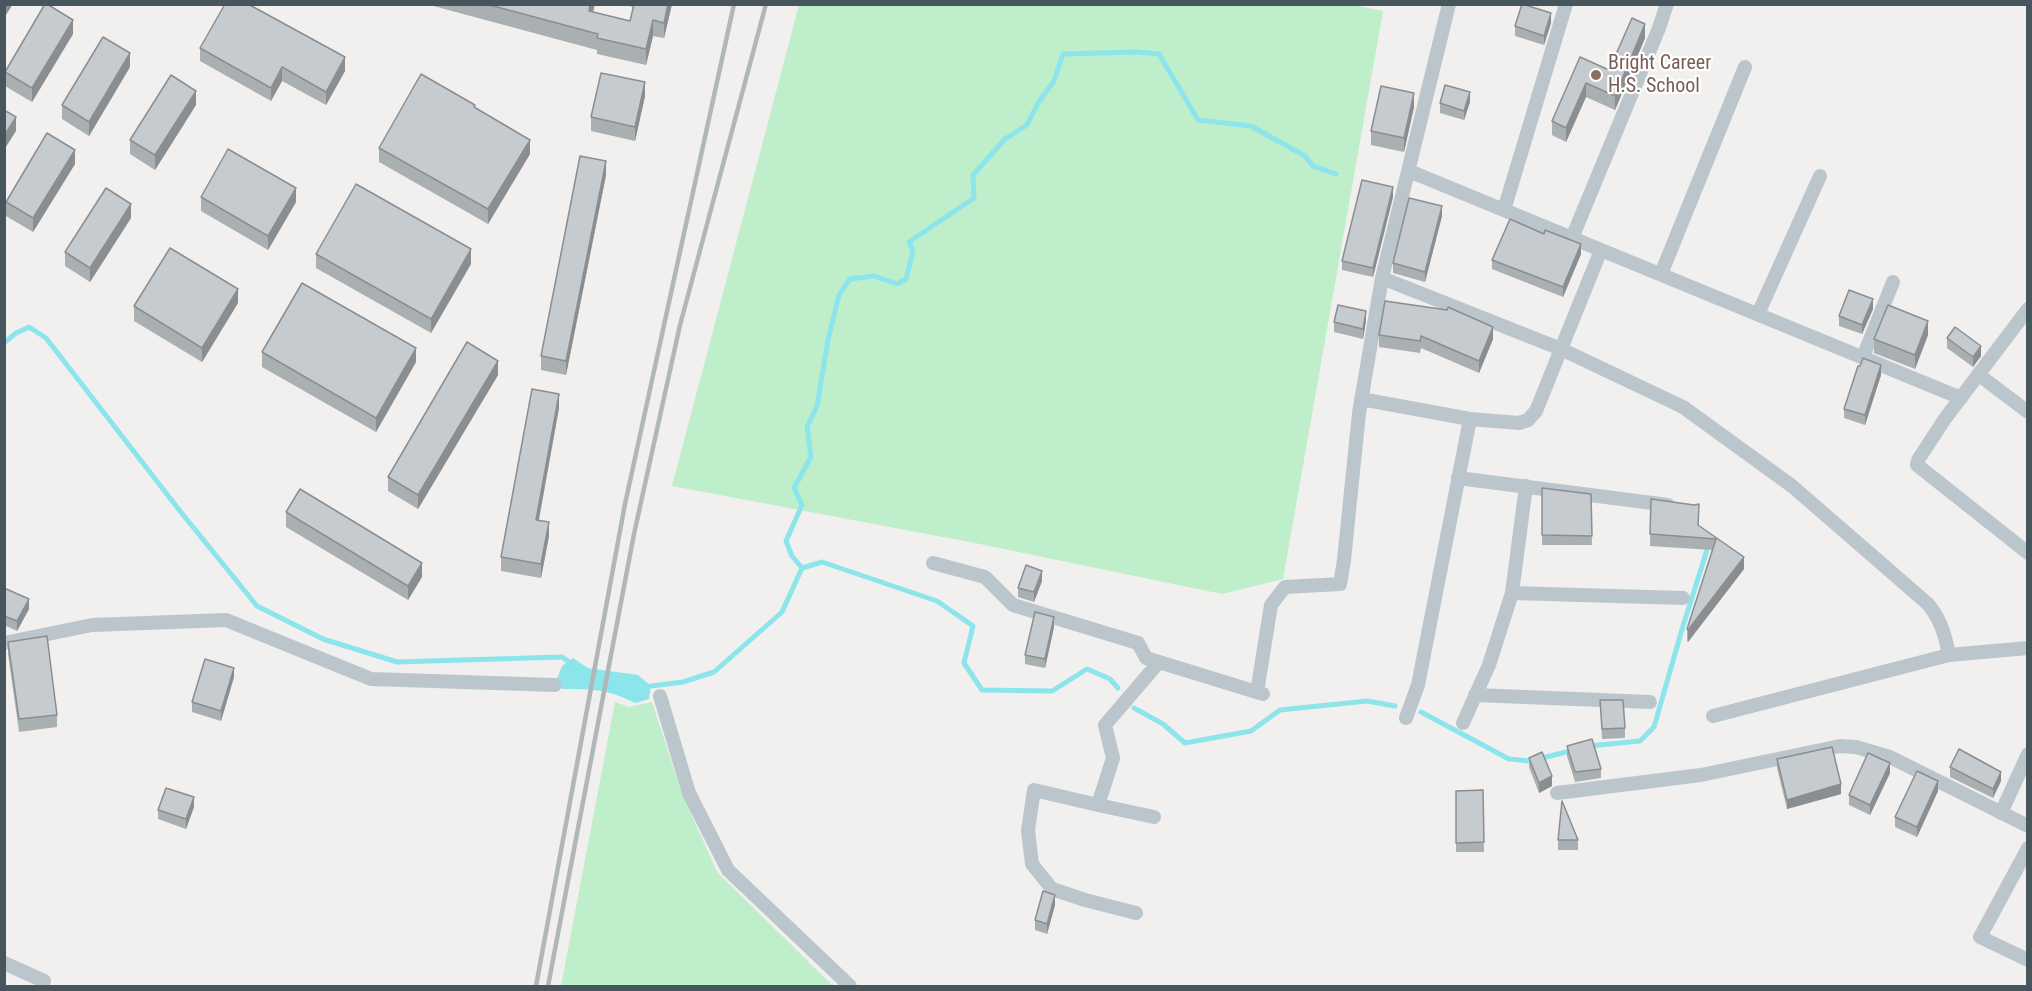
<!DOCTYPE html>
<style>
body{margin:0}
#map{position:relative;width:2032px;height:991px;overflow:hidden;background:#f2efef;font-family:"Roboto Condensed",sans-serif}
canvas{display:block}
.frame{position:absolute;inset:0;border:6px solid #47555c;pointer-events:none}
</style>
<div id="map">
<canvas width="2032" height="991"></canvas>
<div class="frame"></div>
</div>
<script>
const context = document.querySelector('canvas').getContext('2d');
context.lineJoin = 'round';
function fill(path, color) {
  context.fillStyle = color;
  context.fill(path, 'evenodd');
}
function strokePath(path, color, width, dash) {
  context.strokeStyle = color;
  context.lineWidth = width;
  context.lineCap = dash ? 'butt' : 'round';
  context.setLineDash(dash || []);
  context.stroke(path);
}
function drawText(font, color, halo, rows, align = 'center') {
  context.font = font + ' "Roboto Condensed",sans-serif';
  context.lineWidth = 4.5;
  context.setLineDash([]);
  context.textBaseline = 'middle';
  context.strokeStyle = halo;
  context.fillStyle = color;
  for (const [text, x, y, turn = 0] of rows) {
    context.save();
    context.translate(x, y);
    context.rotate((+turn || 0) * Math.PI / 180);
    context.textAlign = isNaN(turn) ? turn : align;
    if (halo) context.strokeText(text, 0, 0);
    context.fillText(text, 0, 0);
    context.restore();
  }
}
const green = new Path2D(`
 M 1349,4 L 1383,11 L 1283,579 L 1222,594 L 975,543 L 672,486 L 799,5 Z
 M 615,702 L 629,707 L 652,702 L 681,791 L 717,872 L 833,986 L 561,986 Z`);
const water = new Path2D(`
 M 573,658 L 588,668 L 638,675 L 651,686 L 649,699 L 635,703 C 608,689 592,689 563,689 L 556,682 L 562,666 Z`);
const stream = new Path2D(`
 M 4,343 L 16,333 L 29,327 L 46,338 L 180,511 L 257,606 L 323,639 L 397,662 L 562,657 L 572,664
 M 802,568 L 792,556 L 786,541 L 802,505 L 794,488 L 811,457 L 807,427 L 817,406 L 828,340 L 839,295 L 850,279 L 874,276 L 897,284 L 906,279 L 913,251 L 909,242 L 974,198 L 973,175 L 1005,139 L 1027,125 L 1038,103 L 1054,81 L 1063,54 L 1135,52 L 1159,54 L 1198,120 L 1251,126 L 1305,156 L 1313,166 L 1336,174
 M 651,686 L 683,682 L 714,672 L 782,612 L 802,568 L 822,562 L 937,601 L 973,626 L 964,663 L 982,690 L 1052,691 L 1087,669 L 1110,679 L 1118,688
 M 1134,708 L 1163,724 L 1185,743 L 1251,731 L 1280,710 L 1367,701 L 1395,706
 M 1421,712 L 1509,759 L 1530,761 L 1574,750
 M 1589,746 L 1640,741 L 1654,727 L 1683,626 L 1707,550`);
const street = new Path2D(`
 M 1409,171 L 1961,398
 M 1504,210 L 1566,4
 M 1572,238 L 1659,28 L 1667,4
 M 1661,274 L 1745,67
 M 1382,278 L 1561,349 L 1683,407 L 1792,486 L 1928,604 C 1941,620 1945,635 1949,655
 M 2028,309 L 1944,420 L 1918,460 L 1917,465 L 2028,553
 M 1758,314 L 1820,176
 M 1863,357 L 1893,282
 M 1979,375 L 2028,412
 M 1361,399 L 1470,419 L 1519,423 L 1528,420 L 1536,411 L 1601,250
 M 1458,478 L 1668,505
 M 933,563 L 985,577 L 1013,605 L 1138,643 L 1146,658 L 1263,694
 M 1512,593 L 1683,598
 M 4,643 L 92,625 L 226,620 L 371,679 L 555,685
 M 1257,692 L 1271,605 L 1285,587 L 1340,584 L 1344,560 L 1359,413 L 1382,278 L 1449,4
 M 1475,695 L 1650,702
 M 660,696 L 689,793 L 728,870 L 850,986
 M 1713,716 L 1949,655 L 2028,648
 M 1406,718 L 1418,685 L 1470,419
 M 1463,723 L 1489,665 L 1512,593 L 1526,486
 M 1557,793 L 1701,775 L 1840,746 L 1856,747 L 1890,757 L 2028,826
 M 1098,805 L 1034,790 L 1028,830 L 1032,864 L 1052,889 L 1085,900 L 1136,913
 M 2001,813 L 2028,754
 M 1154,817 L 1098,805 L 1113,758 L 1105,725 L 1159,662
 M 2028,848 L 1980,937 L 2028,960
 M 4,963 L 44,981`);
const rail = new Path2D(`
 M 536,986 L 625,504 L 734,4
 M 548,986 L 634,534 L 680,325 L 766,4`);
const wall = new Path2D(`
 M 426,4 L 595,4 L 593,12 L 630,21 L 633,7 L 621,4 L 672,4 L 664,38 L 653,36 L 646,65 L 597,54 L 597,50 Z
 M 1551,23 L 1544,45 L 1515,36 L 1515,26 Z
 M 73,34 L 32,102 L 5,86 L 5,72 Z
 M 1645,38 L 1615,110 L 1586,97 L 1566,142 L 1552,135 L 1552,121 L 1580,57 L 1609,70 Z
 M 200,48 L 345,71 L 326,105 L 282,81 L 271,101 L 200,61 Z
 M 130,67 L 89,136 L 62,119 L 62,105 Z
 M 645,96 L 635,141 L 591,131 L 591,117 Z
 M 1470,102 L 1464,120 L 1440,113 L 1440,103 Z
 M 196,105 L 155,170 L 130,154 L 130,140 Z
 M 1414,107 L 1404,152 L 1371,145 L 1371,131 Z
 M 475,108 L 530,154 L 488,224 L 379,162 L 379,148 Z
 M 75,164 L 33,232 L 6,216 L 6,202 Z
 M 606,175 L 566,375 L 541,370 L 541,356 Z
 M 201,197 L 296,202 L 268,250 L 201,211 Z
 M 1393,197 L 1373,277 L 1342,270 L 1342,261 Z
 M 1442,216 L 1425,282 L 1393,273 L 1393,263 Z
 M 131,218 L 90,282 L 65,266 L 65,252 Z
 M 1544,234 L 1581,254 L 1563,297 L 1492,269 L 1492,260 Z
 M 316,254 L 471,264 L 431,333 L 316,268 Z
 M 238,303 L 202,362 L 134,321 L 134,306 Z
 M 1873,309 L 1862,334 L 1839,326 L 1839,316 Z
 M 1366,321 L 1363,339 L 1334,332 L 1334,322 Z
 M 1379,335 L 1493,339 L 1479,373 L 1421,348 L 1420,353 L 1379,347 Z
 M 1928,335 L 1915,369 L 1874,353 L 1874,339 Z
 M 1947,338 L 1981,356 L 1973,367 L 1947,348 Z
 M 262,352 L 416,362 L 376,432 L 262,367 Z
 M 1860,366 L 1881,375 L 1865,425 L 1844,418 L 1844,409 Z
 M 498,375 L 418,509 L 388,491 L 388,477 Z
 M 559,408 L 539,520 L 549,536 L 541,578 L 501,571 L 501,557 Z
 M 1542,488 L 1591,494 L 1592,545 L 1542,545 Z
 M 1651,499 L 1694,505 L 1699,516 L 1699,526 L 1744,557 L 1744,569 L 1688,642 L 1687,641 L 1687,629 L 1712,550 L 1650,546 Z
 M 286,512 L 422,577 L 408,600 L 286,527 Z
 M 1042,581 L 1034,602 L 1018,597 L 1018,588 Z
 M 4,588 L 29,609 L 17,631 L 4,625 Z
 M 1054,627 L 1045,668 L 1025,664 L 1025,655 Z
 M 8,642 L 57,715 L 57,727 L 19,732 L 8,654 Z
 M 234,677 L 221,721 L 192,712 L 192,702 Z
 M 1600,700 L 1625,728 L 1625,738 L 1602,739 Z
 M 1567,746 L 1601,769 L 1601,778 L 1575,782 L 1567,756 Z
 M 1529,758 L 1552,786 L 1539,793 L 1529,767 Z
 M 1777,759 L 1841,794 L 1787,809 L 1777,768 Z
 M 1950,767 L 2001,781 L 1993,798 L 1950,777 Z
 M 1890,773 L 1870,815 L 1849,805 L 1849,795 Z
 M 1483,790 L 1484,852 L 1456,852 L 1456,791 Z
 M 1938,791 L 1917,837 L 1895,827 L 1895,817 Z
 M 194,807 L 186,829 L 158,819 L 158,810 Z
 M 1558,840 L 1578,840 L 1578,850 L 1558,850 Z
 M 1055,905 L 1047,934 L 1035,930 L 1035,920 Z`);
const shadedWall = new Path2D(`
 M 4,4 L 13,4 L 4,18 Z
 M 590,4 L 595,4 L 589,27 L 589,11 Z
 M 668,4 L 672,4 L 664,38 L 664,23 Z
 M 1551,13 L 1551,23 L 1544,45 L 1544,36 Z
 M 73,20 L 73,34 L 32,102 L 32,88 Z
 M 653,20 L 653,36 L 646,65 L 646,49 Z
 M 1645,24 L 1645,38 L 1615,110 L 1615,96 Z
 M 130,53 L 130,67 L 89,136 L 89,122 Z
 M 345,57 L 345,71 L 326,105 L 326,92 Z
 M 282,67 L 282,81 L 271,101 L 271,88 Z
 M 645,82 L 645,96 L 635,141 L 635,127 Z
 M 1586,83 L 1586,97 L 1566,142 L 1566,128 Z
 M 196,91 L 196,105 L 155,170 L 155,155 Z
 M 1470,92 L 1470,102 L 1464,120 L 1464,111 Z
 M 1414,93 L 1414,107 L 1404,152 L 1404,138 Z
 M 16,117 L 16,131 L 4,150 L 4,136 Z
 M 530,140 L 530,154 L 488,224 L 488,209 Z
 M 75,150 L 75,164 L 33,232 L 33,218 Z
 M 606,161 L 606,175 L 566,375 L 566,361 Z
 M 1393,187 L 1393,197 L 1373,277 L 1373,268 Z
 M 296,188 L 296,202 L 268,250 L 268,236 Z
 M 131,204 L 131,218 L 90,282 L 90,268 Z
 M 1442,206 L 1442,216 L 1425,282 L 1425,272 Z
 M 1581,244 L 1581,254 L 1563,297 L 1563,287 Z
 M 471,249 L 471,264 L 431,333 L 431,319 Z
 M 238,289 L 238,303 L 202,362 L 202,348 Z
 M 1873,299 L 1873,309 L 1862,334 L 1862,325 Z
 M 1366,311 L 1366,321 L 1363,339 L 1363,329 Z
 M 1928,321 L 1928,335 L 1915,369 L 1915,355 Z
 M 1493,327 L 1493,339 L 1479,373 L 1479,361 Z
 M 1981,346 L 1981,356 L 1973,367 L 1973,357 Z
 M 416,348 L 416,362 L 376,432 L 376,418 Z
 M 498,361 L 498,375 L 418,509 L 418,495 Z
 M 1881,365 L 1881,375 L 1865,425 L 1865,415 Z
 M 559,394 L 559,408 L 536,534 L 536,520 Z
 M 549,522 L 549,536 L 541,578 L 541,564 Z
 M 1744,557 L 1744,569 L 1688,642 L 1688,630 Z
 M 422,563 L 422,577 L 408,600 L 408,586 Z
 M 1042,571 L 1042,581 L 1034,602 L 1034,592 Z
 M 29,599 L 29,609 L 17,631 L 17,621 Z
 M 1054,617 L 1054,627 L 1045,668 L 1045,659 Z
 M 234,668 L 234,677 L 221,721 L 221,711 Z
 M 1890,763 L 1890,773 L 1870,815 L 1870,805 Z
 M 2001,772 L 2001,781 L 1993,798 L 1993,789 Z
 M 1552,776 L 1552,786 L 1539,793 L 1539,783 Z
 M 1938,781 L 1938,791 L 1917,837 L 1917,827 Z
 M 1841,784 L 1841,794 L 1787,809 L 1787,800 Z
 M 194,797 L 194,807 L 186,829 L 186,819 Z
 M 1055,895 L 1055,905 L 1047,934 L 1047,924 Z`);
const building = new Path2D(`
 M 45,4 L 47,4 L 73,20 L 32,88 L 5,72 Z
 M 225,4 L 248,4 L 345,57 L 326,92 L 282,67 L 271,88 L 200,48 Z
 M 486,4 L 590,4 L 589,11 L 630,21 L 634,4 L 668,4 L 664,23 L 653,20 L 646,49 L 597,38 L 598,34 Z
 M 1522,4 L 1551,13 L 1544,36 L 1515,26 Z
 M 1632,18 L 1645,24 L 1615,96 L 1586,83 L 1566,128 L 1552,121 L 1580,57 L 1609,70 Z
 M 103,37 L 130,53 L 89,122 L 62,105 Z
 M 601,73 L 645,82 L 635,127 L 591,117 Z
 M 421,74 L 475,105 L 474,107 L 530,140 L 488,209 L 379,148 Z
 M 171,75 L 196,91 L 155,155 L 130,140 Z
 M 1445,85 L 1470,92 L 1464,111 L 1440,103 Z
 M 1381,86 L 1414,93 L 1404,138 L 1371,131 Z
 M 4,110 L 16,117 L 4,136 Z
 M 47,133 L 75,150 L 33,218 L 6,202 Z
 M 228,149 L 296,188 L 268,236 L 201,197 Z
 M 580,156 L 606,161 L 566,361 L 541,356 Z
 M 1362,180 L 1393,187 L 1373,268 L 1342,261 Z
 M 356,184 L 471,249 L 431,319 L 316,254 Z
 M 106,188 L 131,204 L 90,268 L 65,252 Z
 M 1409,198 L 1442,206 L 1425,272 L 1393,263 Z
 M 1510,219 L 1544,234 L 1545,230 L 1581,244 L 1563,287 L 1492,260 Z
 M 170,248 L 238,289 L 202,348 L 134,306 Z
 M 302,283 L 416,348 L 376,418 L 262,352 Z
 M 1849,290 L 1873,299 L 1862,325 L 1839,316 Z
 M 1385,301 L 1447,310 L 1448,307 L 1493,327 L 1479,361 L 1421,336 L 1420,341 L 1379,335 Z
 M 1338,305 L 1366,311 L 1363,329 L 1334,322 Z
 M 1888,305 L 1928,321 L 1915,355 L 1874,339 Z
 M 1955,327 L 1981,346 L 1973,357 L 1947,338 Z
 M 467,342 L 498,361 L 418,495 L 388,477 Z
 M 1863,358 L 1881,365 L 1865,415 L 1844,409 L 1858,366 L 1860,366 Z
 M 532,389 L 559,394 L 536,520 L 549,522 L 541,564 L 501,557 Z
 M 1542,488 L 1591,494 L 1592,536 L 1542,535 Z
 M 300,489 L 422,563 L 408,586 L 286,512 Z
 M 1651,499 L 1694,505 L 1699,504 L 1698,525 L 1744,557 L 1688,630 L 1687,629 L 1716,539 L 1650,534 Z
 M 1026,565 L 1042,571 L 1034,592 L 1018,588 Z
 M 4,588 L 29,599 L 17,621 L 4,616 Z
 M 1035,612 L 1054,617 L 1045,659 L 1025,655 Z
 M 47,636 L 57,715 L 19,719 L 8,642 Z
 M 205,659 L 234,668 L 221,711 L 192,702 Z
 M 1600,700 L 1623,700 L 1625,728 L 1602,729 Z
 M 1592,739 L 1601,769 L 1575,772 L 1567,746 Z
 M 1832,747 L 1841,784 L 1787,800 L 1777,759 Z
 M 1959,749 L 2001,772 L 1993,789 L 1950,767 Z
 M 1542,752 L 1552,776 L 1539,783 L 1529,758 Z
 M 1868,753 L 1890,763 L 1870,805 L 1849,795 Z
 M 1917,771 L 1938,781 L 1917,827 L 1895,817 Z
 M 166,788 L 194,797 L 186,819 L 158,810 Z
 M 1483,790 L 1484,842 L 1456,843 L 1456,791 Z
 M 1562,801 L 1578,840 L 1558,840 Z
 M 1043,891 L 1055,895 L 1047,924 L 1035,920 Z`);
const markers = [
 [1596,75,6,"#8d6e63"]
];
const educationNames = [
 ["Bright Career",1608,64],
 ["H.S. School",1608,87]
];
fill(green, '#beeeca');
fill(water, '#8ce5eb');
strokePath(stream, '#8ce5eb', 5);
strokePath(street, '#bbc6cc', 14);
strokePath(rail, '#b1b6b9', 4.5);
fill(wall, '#aaafb2');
fill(shadedWall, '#8b8e91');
fill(building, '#c6cbcf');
strokePath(building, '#8b8e91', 1.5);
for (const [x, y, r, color] of markers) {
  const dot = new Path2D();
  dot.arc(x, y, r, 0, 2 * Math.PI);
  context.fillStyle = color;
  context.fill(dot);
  strokePath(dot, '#fff', 2);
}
drawText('20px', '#785e54', '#fff', educationNames, 'left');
</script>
